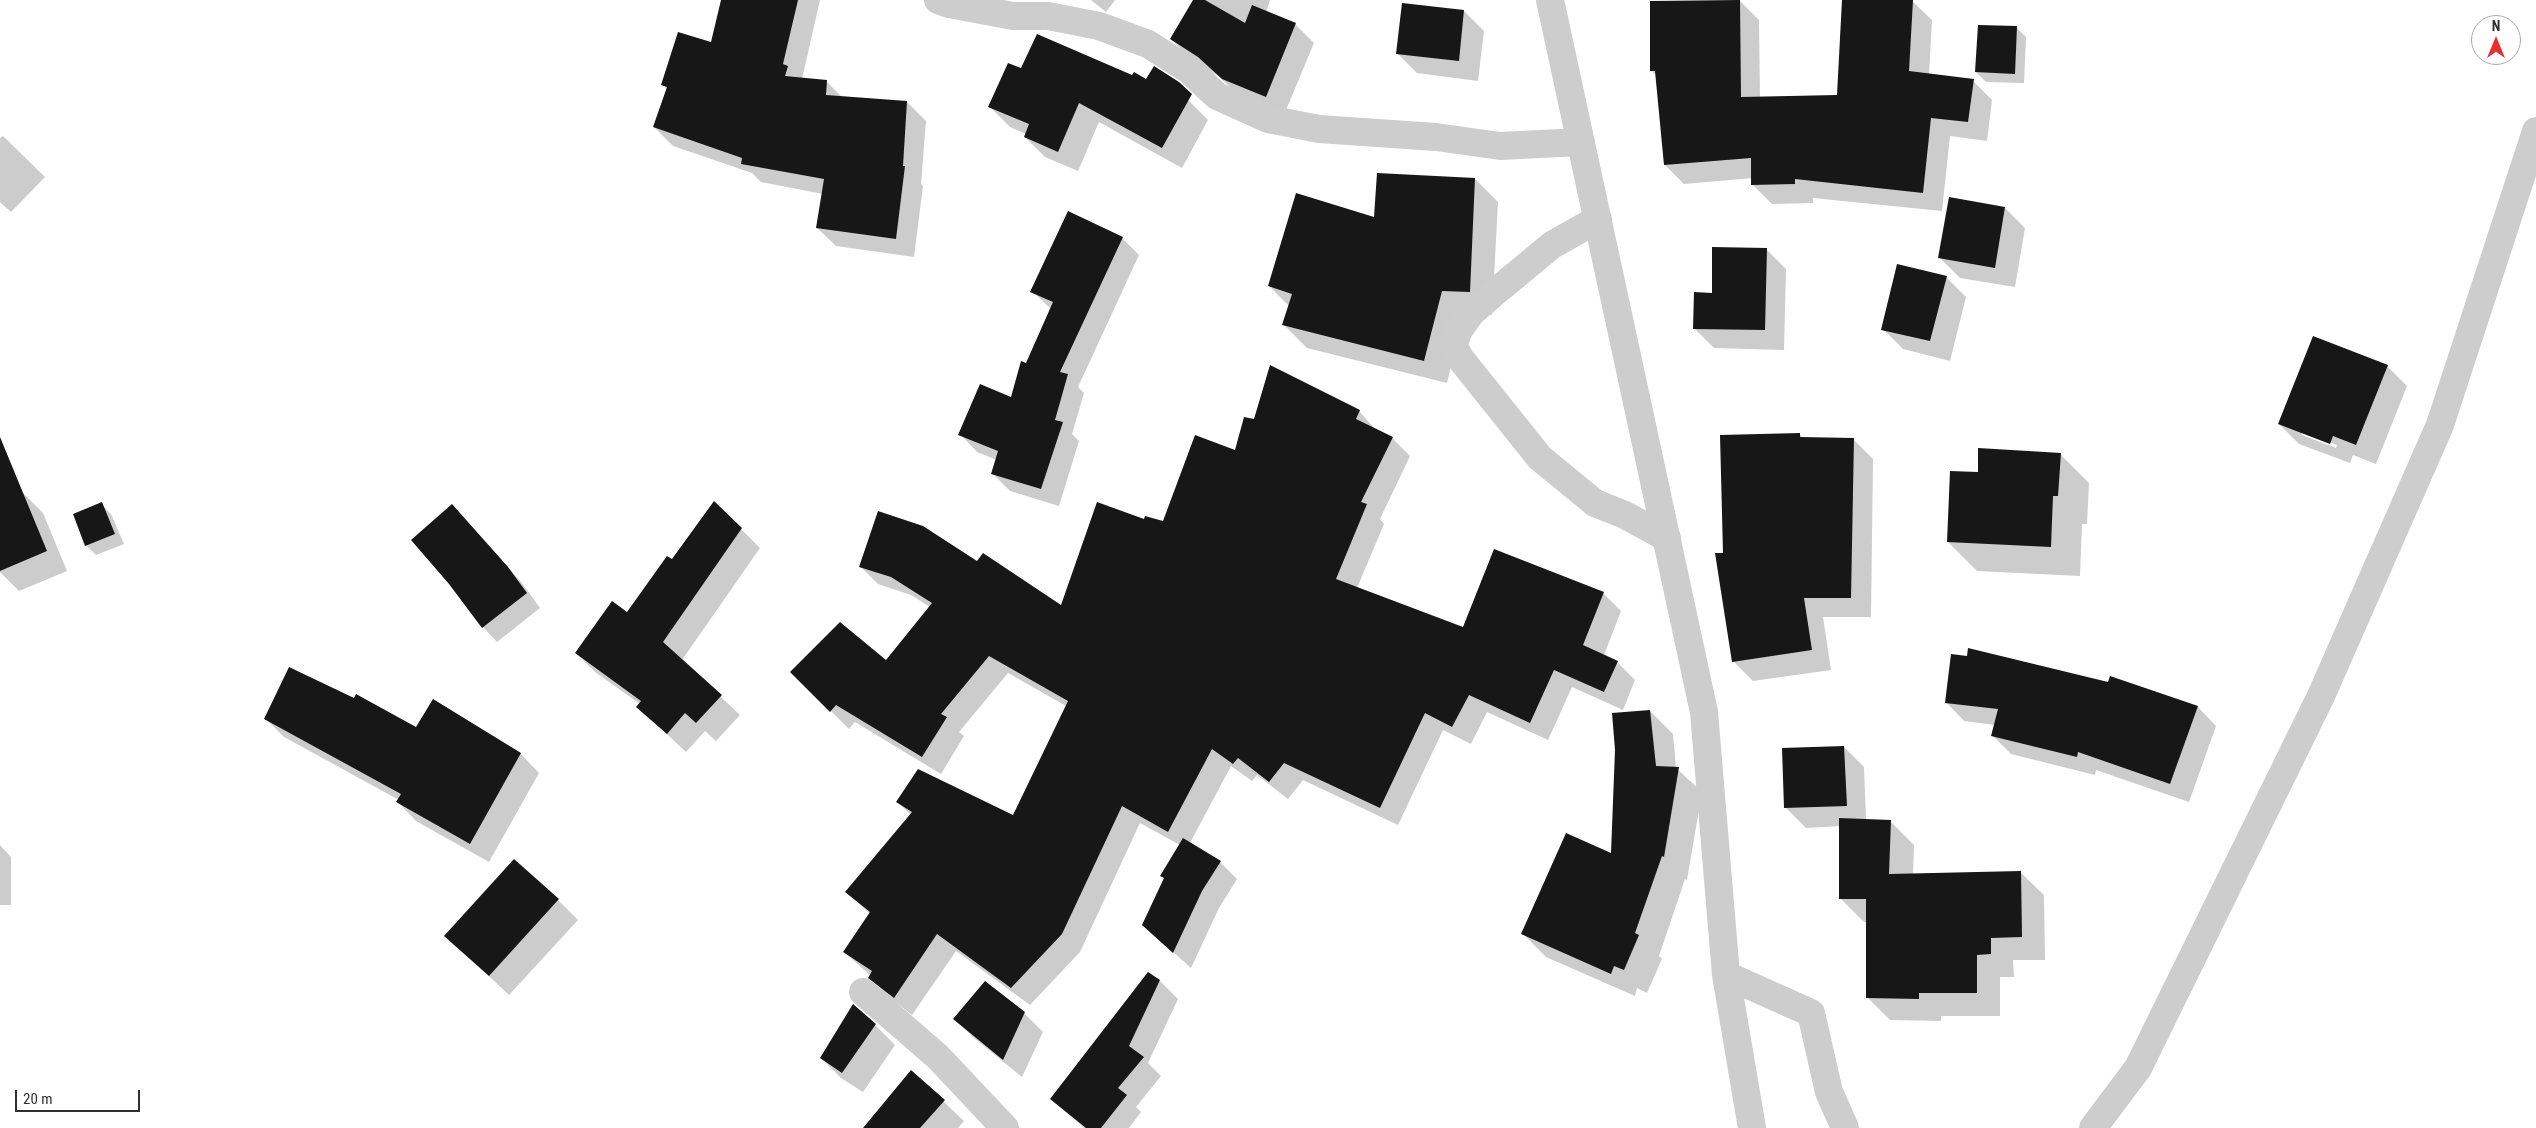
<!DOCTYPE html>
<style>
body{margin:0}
#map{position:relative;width:2536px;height:1128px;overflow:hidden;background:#fff;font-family:"Roboto Condensed",sans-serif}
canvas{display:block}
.north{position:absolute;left:2471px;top:15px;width:50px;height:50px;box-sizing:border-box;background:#fff;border:1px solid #acacac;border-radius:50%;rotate:0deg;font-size:14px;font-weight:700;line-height:20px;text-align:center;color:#303030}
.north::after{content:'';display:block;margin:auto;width:18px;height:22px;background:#ea2e30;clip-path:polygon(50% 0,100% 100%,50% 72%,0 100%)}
.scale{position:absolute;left:15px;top:1090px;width:125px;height:22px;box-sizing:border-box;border:2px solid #303030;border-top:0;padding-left:6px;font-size:15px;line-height:18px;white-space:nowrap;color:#303030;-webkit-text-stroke:4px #fff;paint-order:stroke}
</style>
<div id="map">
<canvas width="2536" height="1128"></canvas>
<div class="north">N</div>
<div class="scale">20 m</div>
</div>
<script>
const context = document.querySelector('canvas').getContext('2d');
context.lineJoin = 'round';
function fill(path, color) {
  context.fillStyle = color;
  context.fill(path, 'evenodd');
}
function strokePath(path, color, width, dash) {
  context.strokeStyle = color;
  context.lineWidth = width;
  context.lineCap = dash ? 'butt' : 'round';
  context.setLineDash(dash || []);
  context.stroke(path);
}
const shadow = new Path2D(`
 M 722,0 L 820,0 L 802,79 L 826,81 L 842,97 L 907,102 L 926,121 L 921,184 L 923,186 L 914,257 L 836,246 L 817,228 L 823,194 L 761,182 L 752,173 L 673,146 L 654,127 L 667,89 L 663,85 L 712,44 Z
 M 1091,0 L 1115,0 L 1106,12 Z
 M 1195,0 L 1270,0 L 1266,13 L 1295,24 L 1314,43 L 1284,115 L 1242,98 L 1218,76 L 1190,58 L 1171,39 Z
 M 1843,0 L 1912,1 L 1932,20 L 1929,75 L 1973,81 L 1992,100 L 1987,141 L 1950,136 L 1942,211 L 1813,198 L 1813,203 L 1772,204 L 1753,185 L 1753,178 L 1684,184 L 1665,165 L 1657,76 L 1652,71 L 1740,1 L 1759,20 L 1760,98 L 1838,96 Z
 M 1464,11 L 1484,31 L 1478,81 L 1417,73 L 1397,53 Z
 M 2016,27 L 2026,37 L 2024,83 L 1986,82 L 1976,72 Z
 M 1022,70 L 1188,100 L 1208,120 L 1182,168 L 1099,122 L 1078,171 L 1045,157 L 1025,137 L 1026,134 L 1010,127 L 990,107 Z
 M 3,136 L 45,177 L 11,212 L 0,202 L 0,138 Z
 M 1475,179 L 1498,202 L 1492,315 L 1464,313 L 1447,383 L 1307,348 L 1284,325 L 1289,306 L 1269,286 L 1376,218 Z
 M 2005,208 L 2025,228 L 2015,287 L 1960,278 L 1940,258 Z
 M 1122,238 L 1139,255 L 1078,387 L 1084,393 L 1072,434 L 1079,441 L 1059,506 L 1010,491 L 993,474 L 997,460 L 977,452 L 960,434 L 1011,399 L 1051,309 L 1032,291 Z
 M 1766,249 L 1786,269 L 1784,350 L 1714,348 L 1694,328 L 1713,294 Z
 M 1946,277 L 1966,297 L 1950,361 L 1903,349 L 1883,329 Z
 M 2387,366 L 2407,386 L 2376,464 L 2353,455 L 2350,463 L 2299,444 L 2279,424 ZM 2302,432 L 2337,445 L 2336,448 L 2302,435 Z
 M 1359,411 L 1376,430 L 1392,438 L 1410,456 L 1380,519 L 1384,524 L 1357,588 L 1464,629 L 1603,593 L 1621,611 L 1604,655 L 1617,662 L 1635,680 L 1623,710 L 1572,687 L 1548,740 L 1487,712 L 1471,744 L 1443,730 L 1398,825 L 1303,780 L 1288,799 L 1257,775 L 1252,781 L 1231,766 L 1190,843 L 1220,862 L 1237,879 L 1219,908 L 1191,968 L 1143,925 L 1180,845 L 1140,823 L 1080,952 L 1030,1005 L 956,951 L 912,1015 L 888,996 L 870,978 L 871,976 L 844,952 L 870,914 L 847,892 L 911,815 L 898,802 L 1014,817 L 1066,706 L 1008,673 L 959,732 L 964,736 L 941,774 L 855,722 L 849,729 L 792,672 L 886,662 L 930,607 L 911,595 L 878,584 L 860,566 L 978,563 L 1061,607 L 1145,521 L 1163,523 L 1236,451 L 1255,421 Z
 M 1799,434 L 1804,439 L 1853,439 L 1873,459 L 1871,617 L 1823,617 L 1831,670 L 1753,681 L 1733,661 L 1725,555 Z
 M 2060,454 L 2089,483 L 2087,524 L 2082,524 L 2080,576 L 1977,571 L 1948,542 L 1979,473 Z
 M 23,493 L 43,513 L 67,571 L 19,591 L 0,572 L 0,502 Z
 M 101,504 L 111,514 L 124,544 L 96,555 L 86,545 Z
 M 452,505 L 522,583 L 540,608 L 497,642 L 483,627 Z
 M 741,529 L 760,548 L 682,660 L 740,715 L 716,741 L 705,731 L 686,752 L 638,707 L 640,704 L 595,672 L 576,653 L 628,614 L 672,561 Z
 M 1968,658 L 2109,684 L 2111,677 L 2198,707 L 2216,726 L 2189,802 L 2096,770 L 2095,775 L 2011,754 L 1993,736 L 1995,725 L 1964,721 L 1946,702 Z
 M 433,701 L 521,754 L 539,773 L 489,862 L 416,821 L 398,802 L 399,800 L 284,737 L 265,718 L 416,729 Z
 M 1650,711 L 1673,734 L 1676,768 L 1702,792 L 1687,880 L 1685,879 L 1659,956 L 1662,959 L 1647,993 L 1637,988 L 1635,996 L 1546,957 L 1523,934 L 1612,855 Z
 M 1844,747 L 1864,767 L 1866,820 L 1890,821 L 1914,845 L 1913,875 L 2020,872 L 2044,895 L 2045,960 L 2013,960 L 2014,977 L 2000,977 L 2000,1016 L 1941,1016 L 1941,1021 L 1890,1020 L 1867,997 L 1867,922 L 1864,922 L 1841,899 L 1841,826 L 1806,828 L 1786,808 L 1783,750 Z
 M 0,845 L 11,857 L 11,905 L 0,905 Z
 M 558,900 L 578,920 L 509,995 L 446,936 Z
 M 1160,981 L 1178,999 L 1148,1063 L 1161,1076 L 1136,1107 L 1141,1112 L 1129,1128 L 1084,1128 L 1052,1099 Z
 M 986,983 L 1024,1013 L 1043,1032 L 1022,1077 L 973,1037 L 955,1019 Z
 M 875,1025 L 895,1045 L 863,1092 L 841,1078 L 821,1058 Z
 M 911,1071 L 964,1121 L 958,1128 L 864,1128 Z`);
const building = new Path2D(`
 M 721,0 L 798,0 L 783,64 L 788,66 L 785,76 L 827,80 L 826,95 L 907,101 L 903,166 L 905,166 L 896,239 L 816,228 L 824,179 L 741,164 L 742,158 L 653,127 L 667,87 L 661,85 L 678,32 L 711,42 Z
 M 1193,0 L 1205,0 L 1245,23 L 1252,5 L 1296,23 L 1266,97 L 1222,79 L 1198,57 L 1170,39 Z
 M 1740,0 L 1741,97 L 1837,95 L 1842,0 L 1913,0 L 1909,71 L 1974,79 L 1968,122 L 1931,118 L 1923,193 L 1795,179 L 1795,184 L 1751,185 L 1751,158 L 1664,165 L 1655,71 L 1650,71 L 1650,1 Z
 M 1402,3 L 1464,10 L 1459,61 L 1396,54 Z
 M 1978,25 L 2017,26 L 2015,74 L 1975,72 Z
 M 1037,34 L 1132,75 L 1134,72 L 1146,79 L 1154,66 L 1179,82 L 1192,94 L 1162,148 L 1079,103 L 1058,152 L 1024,137 L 1029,124 L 988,107 L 1008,63 L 1021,68 Z
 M 1377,173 L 1475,178 L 1470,292 L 1442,291 L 1424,361 L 1282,325 L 1292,294 L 1268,286 L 1296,193 L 1374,217 Z
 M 1949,197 L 2005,207 L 1995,268 L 1938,258 Z
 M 1068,211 L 1123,237 L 1060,372 L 1068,374 L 1055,420 L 1063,422 L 1041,489 L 991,474 L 998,451 L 958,435 L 980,384 L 1011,397 L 1021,361 L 1026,363 L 1053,302 L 1030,292 Z
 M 1712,247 L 1767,248 L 1765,330 L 1693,329 L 1694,292 L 1712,293 Z
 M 1897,264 L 1947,276 L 1930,341 L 1881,330 Z
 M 2313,336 L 2388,365 L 2356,445 L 2333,436 L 2330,444 L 2278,424 Z
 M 1270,365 L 1360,410 L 1356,419 L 1393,437 L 1361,502 L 1367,504 L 1336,579 L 1463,627 L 1494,549 L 1604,592 L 1583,645 L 1618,661 L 1604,692 L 1554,670 L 1530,723 L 1469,695 L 1452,727 L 1425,713 L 1380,808 L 1284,763 L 1269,782 L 1238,758 L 1233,764 L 1212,749 L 1168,832 L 1122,806 L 1062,934 L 1011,988 L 937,934 L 894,998 L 868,978 L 872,971 L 843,952 L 870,912 L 845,892 L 912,812 L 896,802 L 918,769 L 1013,815 L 1068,701 L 989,656 L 941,714 L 947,717 L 922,757 L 836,705 L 830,712 L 790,672 L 840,622 L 886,660 L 932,603 L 891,577 L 859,567 L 878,511 L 923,526 L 977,561 L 983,553 L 1061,605 L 1097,502 L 1144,519 L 1145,516 L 1163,521 L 1195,435 L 1235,450 L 1244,417 L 1254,419 Z
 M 1800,433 L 1800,437 L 1854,438 L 1851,598 L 1804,598 L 1812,650 L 1732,662 L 1715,553 L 1723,553 L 1720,435 Z
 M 0,437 L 47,551 L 0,571 Z
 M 1978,448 L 2061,453 L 2058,496 L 2053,496 L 2051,547 L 1947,542 L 1950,471 L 1978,472 Z
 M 714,501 L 742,528 L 663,642 L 722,695 L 696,723 L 685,713 L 667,734 L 636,707 L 641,701 L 575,653 L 612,601 L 627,612 L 667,556 L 672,559 Z
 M 102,502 L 115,534 L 85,546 L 73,514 Z
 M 452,504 L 508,567 L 527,593 L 482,628 L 449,584 L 411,540 Z
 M 1968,648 L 2108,682 L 2110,676 L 2198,706 L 2170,784 L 2078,752 L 2077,757 L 1991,736 L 1998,709 L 1945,703 L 1951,654 L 1967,656 Z
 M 289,667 L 354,698 L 356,694 L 416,727 L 433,699 L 521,753 L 470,844 L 396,802 L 401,794 L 264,719 Z
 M 1650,710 L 1656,766 L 1679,767 L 1664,857 L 1662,856 L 1635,933 L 1639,935 L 1624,970 L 1614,966 L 1611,974 L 1521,934 L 1566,833 L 1611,853 L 1615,750 L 1612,713 Z
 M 1844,746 L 1847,806 L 1784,808 L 1782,748 Z
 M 1839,818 L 1891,820 L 1889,874 L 2021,871 L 2022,937 L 1991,938 L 1991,954 L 1977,955 L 1977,993 L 1919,993 L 1919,999 L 1866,998 L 1866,899 L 1839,899 Z
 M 1183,838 L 1221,861 L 1202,891 L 1173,953 L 1142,925 L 1164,878 L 1160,876 Z
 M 514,859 L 559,899 L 489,976 L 444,936 Z
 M 1148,972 L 1160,980 L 1129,1046 L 1144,1057 L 1118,1088 L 1127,1095 L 1101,1128 L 1086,1128 L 1050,1099 Z
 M 985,981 L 1025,1012 L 1003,1060 L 953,1019 Z
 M 853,1004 L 876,1024 L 842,1073 L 820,1058 Z
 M 911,1070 L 945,1100 L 920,1128 L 863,1128 Z`);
const minor = new Path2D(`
 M 938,0 L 949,4 L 1013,16 L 1048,16 L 1099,26 L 1148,44 L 1189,70 L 1217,96 L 1268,119 L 1319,129 L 1436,137 L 1500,146 L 1581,142
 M 1550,0 L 1704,712 L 1726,975 L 1752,1128
 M 1598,219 L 1552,245 L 1494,293 L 1471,313 L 1459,330 L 1453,345 L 1460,358 L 1540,458 L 1595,503 L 1625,515 L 1667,538
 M 1726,975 L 1811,1013 L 1829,1092 L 1845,1128
 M 863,992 L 938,1057 L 1005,1128
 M 2093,1128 L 2138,1068 L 2321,696 L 2440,425 L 2536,131`);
fill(shadow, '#0003');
fill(building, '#171717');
strokePath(minor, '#cdcdcd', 28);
</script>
